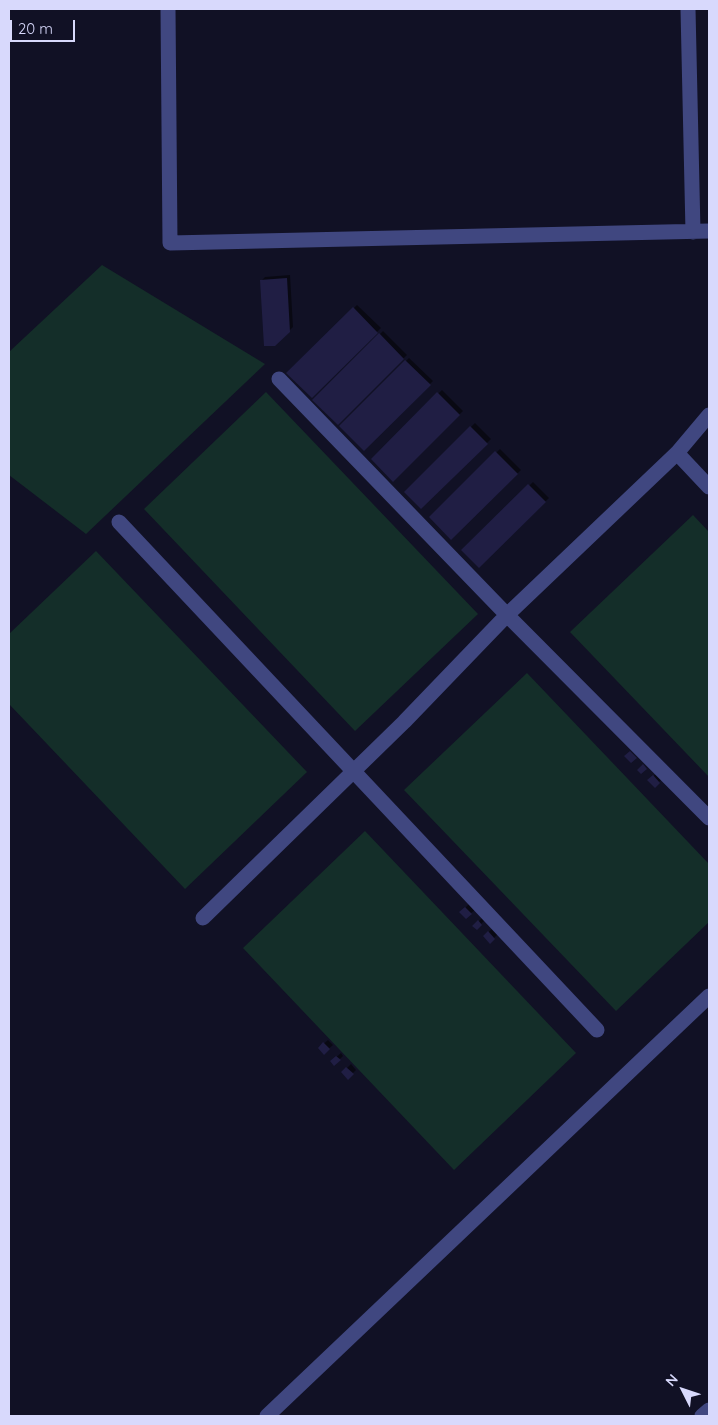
<!DOCTYPE html>
<style>
body{margin:0}
#map{position:relative;width:718px;height:1425px;overflow:hidden;background:#111125;font-family:Quicksand,sans-serif}
canvas{display:block}
.frame{position:absolute;inset:0;border:10px solid #d8d9fc;pointer-events:none}
.north{position:absolute;left:658px;top:1365px;width:50px;height:50px;-webkit-text-stroke:4px #111125;paint-order:stroke;rotate:311deg;font-size:14px;font-weight:700;line-height:20px;text-align:center;color:#d8d9fc}
.north::after{content:'';display:block;margin:auto;width:18px;height:22px;background:#d8d9fc;clip-path:polygon(50% 0,100% 100%,50% 72%,0 100%)}
.scale{position:absolute;left:10px;top:20px;width:65px;height:22px;box-sizing:border-box;border:2px solid #d8d9fc;border-top:0;padding-left:6px;font-size:15px;line-height:18px;white-space:nowrap;color:#d8d9fc;-webkit-text-stroke:4px #111125;paint-order:stroke}
</style>
<div id="map">
<canvas width="718" height="1425"></canvas>
<div class="frame"></div>
<div class="north">N</div>
<div class="scale">20 m</div>
</div>
<script>
const context = document.querySelector('canvas').getContext('2d');
context.lineJoin = 'round';
function fill(path, color) {
  context.fillStyle = color;
  context.fill(path, 'evenodd');
}
function strokePath(path, color, width, dash) {
  context.strokeStyle = color;
  context.lineWidth = width;
  context.lineCap = dash ? 'butt' : 'round';
  context.setLineDash(dash || []);
  context.stroke(path);
}
const green = new Path2D(`
 M 102,265 L 265,364 L 86,534 L 9,475 L 9,352 Z
 M 266,392 L 478,614 L 355,731 L 144,509 Z
 M 693,515 L 709,532 L 709,777 L 570,632 Z
 M 96,551 L 307,772 L 185,889 L 9,704 L 9,634 Z
 M 527,673 L 709,864 L 709,922 L 616,1011 L 404,790 Z
 M 365,831 L 576,1053 L 454,1170 L 243,948 Z`);
const shadow = new Path2D(`
 M 290,275 L 293,327 L 275,345 L 262,280 L 265,277 Z
 M 357,305 L 381,328 L 312,397 L 288,373 Z
 M 383,331 L 407,355 L 338,423 L 314,400 Z
 M 409,358 L 433,381 L 364,450 L 340,426 Z
 M 442,390 L 463,411 L 393,480 L 372,459 Z
 M 475,423 L 491,439 L 421,508 L 405,492 Z
 M 500,449 L 521,470 L 451,538 L 431,517 Z
 M 533,482 L 549,498 L 479,567 L 463,550 Z
 M 657,773 L 663,778 L 655,786 L 649,780 Z
 M 469,904 L 475,910 L 466,917 L 461,912 Z
 M 482,918 L 485,920 L 477,928 L 474,926 Z
 M 493,928 L 498,934 L 490,942 L 484,936 Z
 M 328,1040 L 333,1045 L 324,1053 L 319,1048 Z
 M 341,1053 L 343,1056 L 335,1064 L 332,1061 Z
 M 351,1064 L 356,1070 L 348,1078 L 343,1072 Z`);
const building = new Path2D(`
 M 287,278 L 290,332 L 275,346 L 264,346 L 260,280 Z
 M 353,307 L 378,333 L 312,398 L 286,373 Z
 M 379,333 L 404,359 L 338,425 L 312,400 Z
 M 405,360 L 431,385 L 364,451 L 339,426 Z
 M 437,392 L 460,415 L 393,482 L 371,459 Z
 M 470,426 L 488,444 L 421,509 L 404,492 Z
 M 495,451 L 518,474 L 451,540 L 429,517 Z
 M 528,484 L 546,502 L 479,568 L 461,550 Z
 M 630,751 L 637,758 L 631,763 L 624,756 Z
 M 643,764 L 647,769 L 641,774 L 637,770 Z
 M 653,775 L 660,783 L 655,788 L 647,780 Z
 M 465,907 L 472,914 L 466,919 L 459,912 Z
 M 478,920 L 482,925 L 477,930 L 472,926 Z
 M 488,931 L 495,939 L 490,944 L 483,936 Z
 M 323,1042 L 330,1049 L 324,1055 L 318,1048 Z
 M 336,1056 L 341,1060 L 334,1066 L 330,1061 Z
 M 346,1067 L 354,1074 L 348,1080 L 341,1072 Z`);
const minor = new Path2D(`
 M 168,9 L 170,243 L 709,231
 M 688,9 L 693,232
 M 279,379 L 507,615 L 709,818
 M 677,453 L 709,487
 M 119,522 L 597,1030
 M 203,918 L 404,722 L 507,615 L 677,453 L 709,415
 M 267,1416 L 709,996
 M 702,1416 L 709,1410`);
fill(green, '#142e29');
fill(shadow, '#0007');
fill(building, '#201e44');
strokePath(minor, '#404780', 15);
</script>
